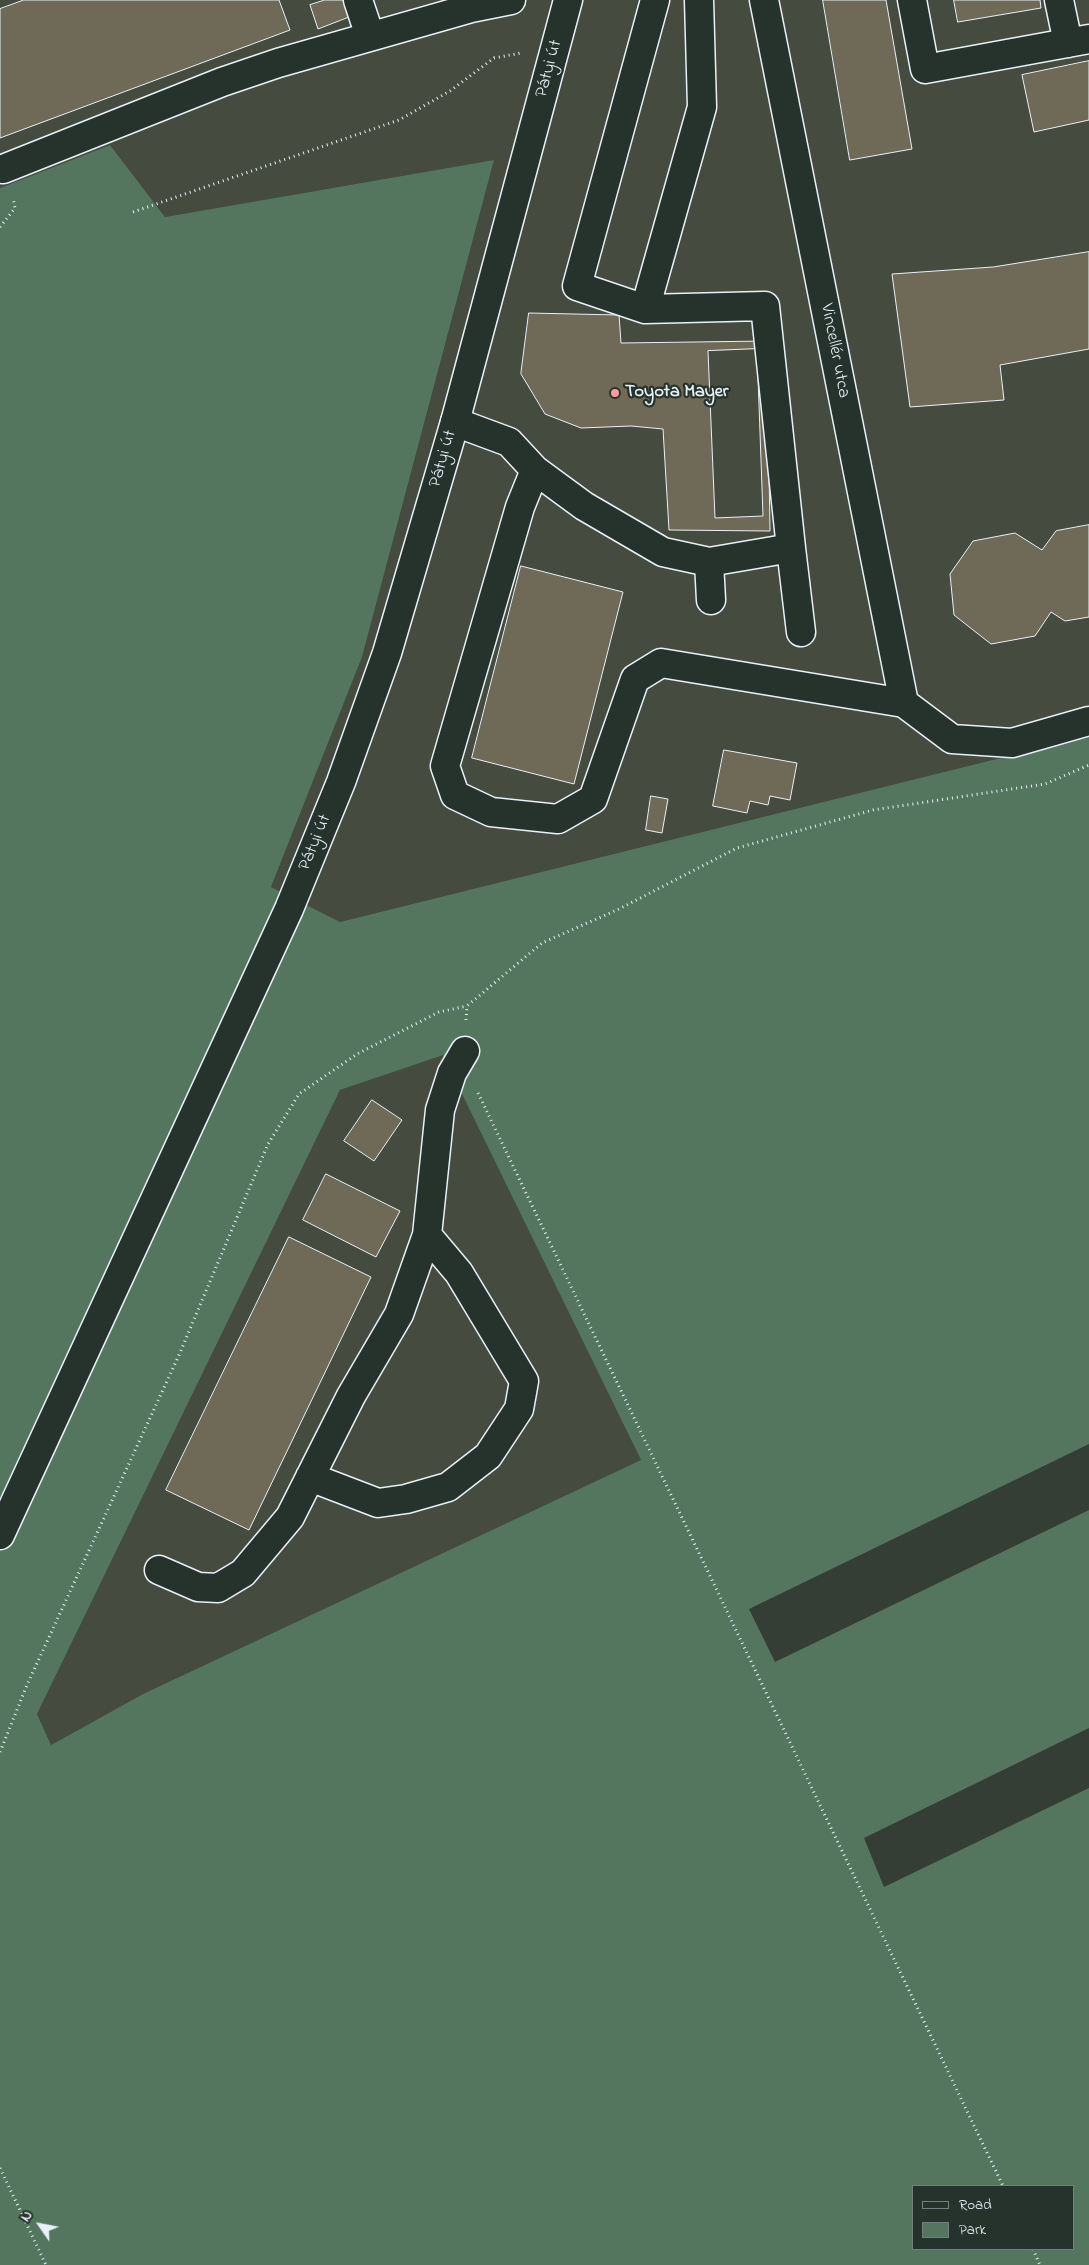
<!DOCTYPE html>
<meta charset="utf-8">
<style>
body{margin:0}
#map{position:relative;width:1089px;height:2265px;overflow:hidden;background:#343e35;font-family:"Indie Flower",sans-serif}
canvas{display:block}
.legend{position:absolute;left:912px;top:2185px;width:162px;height:65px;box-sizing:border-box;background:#26332d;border:1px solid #747f7e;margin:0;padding:6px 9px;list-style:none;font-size:15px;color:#e8f1f8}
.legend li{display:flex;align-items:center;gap:10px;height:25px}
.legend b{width:25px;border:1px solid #747f7e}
.north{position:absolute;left:15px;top:2200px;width:50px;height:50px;-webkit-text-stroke:4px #26332d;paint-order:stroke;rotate:303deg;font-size:14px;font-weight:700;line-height:20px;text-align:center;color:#e8f1f8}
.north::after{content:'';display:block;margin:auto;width:18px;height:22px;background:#e8f1f8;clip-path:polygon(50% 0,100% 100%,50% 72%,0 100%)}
</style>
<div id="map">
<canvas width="1089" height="2265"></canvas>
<ul class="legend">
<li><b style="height:6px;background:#26332d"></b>Road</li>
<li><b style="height:14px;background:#54765f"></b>Park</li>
</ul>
<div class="north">N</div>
</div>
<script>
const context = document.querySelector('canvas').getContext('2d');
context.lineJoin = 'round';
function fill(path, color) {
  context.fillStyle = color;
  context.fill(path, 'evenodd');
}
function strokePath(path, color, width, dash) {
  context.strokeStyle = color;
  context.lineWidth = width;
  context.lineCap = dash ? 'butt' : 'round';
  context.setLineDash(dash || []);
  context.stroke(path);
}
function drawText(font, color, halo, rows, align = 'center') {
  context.font = font + ' "Indie Flower",sans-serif';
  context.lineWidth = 4.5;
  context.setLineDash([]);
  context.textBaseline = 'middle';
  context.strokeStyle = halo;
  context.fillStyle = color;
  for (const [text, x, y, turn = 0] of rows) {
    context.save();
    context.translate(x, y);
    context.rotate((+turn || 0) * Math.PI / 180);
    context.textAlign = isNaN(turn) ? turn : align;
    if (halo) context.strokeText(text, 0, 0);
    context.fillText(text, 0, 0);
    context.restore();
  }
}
const built = new Path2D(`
 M 0,0 L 1089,0 L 1089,736 L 340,922 L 271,887 L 362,657 L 494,160 L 165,217 L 110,145 L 0,188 Z
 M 443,1054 L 641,1460 L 143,1694 L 51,1745 L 37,1714 L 340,1090 Z`);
const green = new Path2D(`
 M 110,145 L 165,217 L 494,160 L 362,657 L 271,887 L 340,922 L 1089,736 L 1089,1444 L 749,1609 L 775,1662 L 1089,1510 L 1089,1728 L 864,1838 L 884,1887 L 1089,1788 L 1089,2265 L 0,2265 L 0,188 ZM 443,1055 L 641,1460 L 143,1694 L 51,1745 L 37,1714 L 340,1090 ZM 913,2186 L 1073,2186 L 1073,2249 L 913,2249 Z`);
const building = new Path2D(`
 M 24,0 L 279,0 L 290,30 L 0,138 L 0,9 Z
 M 325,0 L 343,0 L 349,17 L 318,29 L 310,5 Z
 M 823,0 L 886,0 L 912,149 L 850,160 Z
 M 954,0 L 1040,0 L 1041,8 L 958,22 Z
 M 1089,61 L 1089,120 L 1034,132 L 1022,75 Z
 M 1089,252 L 1089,349 L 1000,365 L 1004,400 L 910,407 L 892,274 L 993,267 Z
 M 529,313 L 619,315 L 621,343 L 767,341 L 770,531 L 669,530 L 663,429 L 631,426 L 581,428 L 545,414 L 521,374 Z
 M 757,349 L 763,516 L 715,518 L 708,351 Z
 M 1089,525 L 1089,617 L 1065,621 L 1051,612 L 1035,636 L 991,644 L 954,615 L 950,574 L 973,541 L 1015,533 L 1042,550 L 1056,531 Z
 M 521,566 L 623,592 L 574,784 L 472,758 Z
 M 724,750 L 797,763 L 790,800 L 770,796 L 768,805 L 750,801 L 747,813 L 713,806 Z
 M 651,796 L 668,799 L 662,833 L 646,830 Z
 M 372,1100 L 402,1120 L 374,1161 L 344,1141 Z
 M 326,1174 L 400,1211 L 376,1257 L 303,1220 Z
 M 289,1237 L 371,1277 L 249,1530 L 166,1490 Z`);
const path = new Path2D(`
 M 133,212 L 399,120 L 450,91 L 494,58 L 521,53
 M 0,227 L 15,208 L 13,198
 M 466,1020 L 467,1006 L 542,943 L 619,909 L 737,848 L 873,810 L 1045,784 L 1089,765
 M 478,1093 L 1003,2186
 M 0,1752 L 27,1685 L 179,1355 L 268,1144 L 299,1094 L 357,1054 L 439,1012 L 467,1006
 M 0,2168 L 46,2265
 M 1033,2249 L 1040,2265`);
const minor = new Path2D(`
 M 358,0 L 370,36
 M 764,0 L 904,703
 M 912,0 L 925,69 L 1089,39
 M 1059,0 L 1068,43
 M 3,169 L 222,82 L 278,63 L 471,8 L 511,0
 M 645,309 L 702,107 L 699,0
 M 455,422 L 509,442 L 535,470 L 584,506 L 663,552 L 709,562 L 791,548 L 765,306 L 645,309 L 577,286 L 655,0
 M 535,470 L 520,507 L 445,766 L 455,795 L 491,812 L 558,819 L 593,799 L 635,679 L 661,663 L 904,703 L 952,739 L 1012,743 L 1089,721
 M 791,548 L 801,632
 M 709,562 L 711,600
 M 310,1477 L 378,1503 L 406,1499 L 448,1487 L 488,1456 L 519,1409 L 524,1381 L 459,1273 L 427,1235
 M 159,1570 L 198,1587 L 218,1588 L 243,1573 L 290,1517 L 351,1396 L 399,1314 L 427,1235 L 440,1110 L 452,1073 L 465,1051`);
const major = new Path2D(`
 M 0,1535 L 289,909 L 341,782 L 387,653 L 455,422 L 568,0`);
const markers = [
 [615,393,5,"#ff9aa2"]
];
const streetNames = [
 ["Pátyi út",550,69,-75],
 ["Vincellér utca",834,351,79],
 ["Pátyi út",444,459,-74],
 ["Pátyi út",316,843,-68]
];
const poiNames = [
 ["Toyota Mayer",625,393]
];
fill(built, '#454b3f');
fill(green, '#54765f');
fill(building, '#6e6a57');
strokePath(building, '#e8f1f8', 1);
strokePath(minor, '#e8f1f8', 31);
strokePath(major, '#e8f1f8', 31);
strokePath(path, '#e8f1f8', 3, [1, 4]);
strokePath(minor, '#26332d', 28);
strokePath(major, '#26332d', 28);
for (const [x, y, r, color] of markers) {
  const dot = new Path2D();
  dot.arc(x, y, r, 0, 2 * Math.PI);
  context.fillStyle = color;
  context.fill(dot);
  strokePath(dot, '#26332d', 2);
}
drawText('18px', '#e8f1f8', '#26332d', streetNames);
drawText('bold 18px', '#e8f1f8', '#26332d', poiNames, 'left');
</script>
